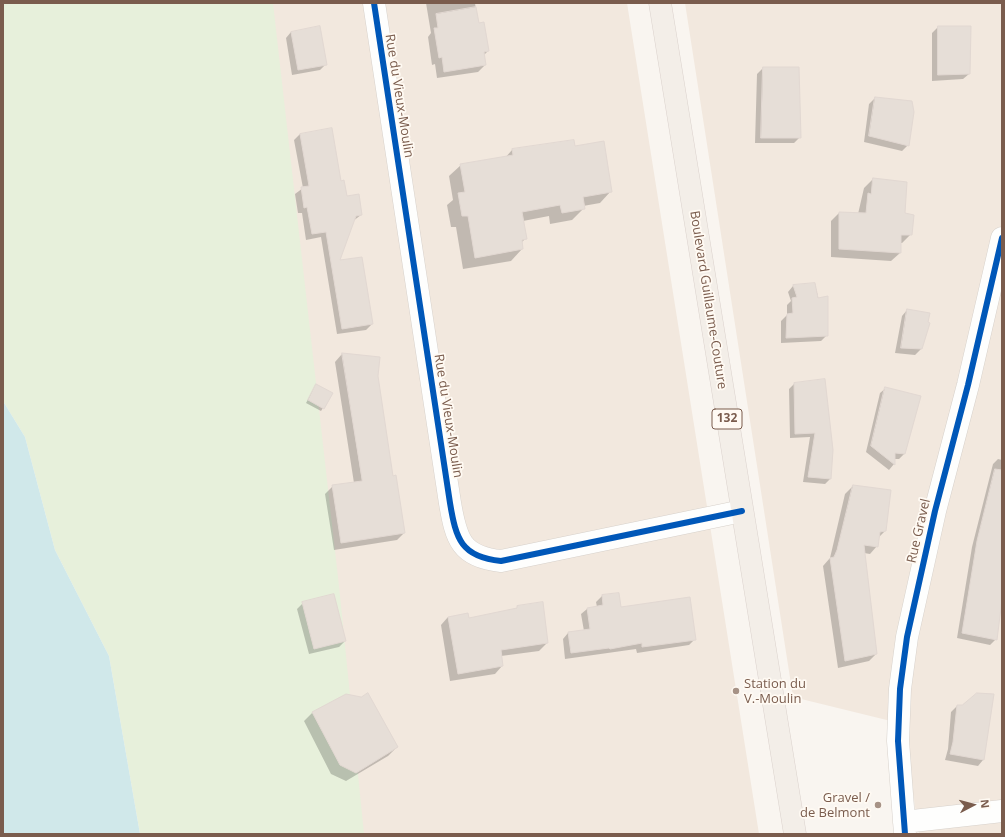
<!DOCTYPE html>
<style>
body{margin:0}
#map{position:relative;width:1005px;height:837px;overflow:hidden;background:#f9f5f0;font-family:"Open Sans",sans-serif}
canvas{display:block}
.frame{position:absolute;inset:0;border:4px solid #7a5c4d;pointer-events:none}
.north{position:absolute;left:953px;top:785px;width:40px;height:40px;-webkit-text-stroke:3px #fffaf3;paint-order:stroke;rotate:84deg;font-size:11px;font-weight:700;line-height:16px;text-align:center;color:#7a5c4d}
.north::after{content:'';display:block;margin:auto;width:14px;height:18px;background:#7a5c4d;clip-path:polygon(50% 0,100% 100%,50% 72%,0 100%)}
</style>
<div id="map">
<canvas width="1005" height="837"></canvas>
<div class="frame"></div>
<div class="north">N</div>
</div>
<script>
const context = document.querySelector('canvas').getContext('2d');
context.lineJoin = 'round';
function fill(path, color) {
  context.fillStyle = color;
  context.fill(path, 'evenodd');
}
function strokePath(path, color, width, dash) {
  context.strokeStyle = color;
  context.lineWidth = width;
  context.lineCap = dash ? 'butt' : 'round';
  context.setLineDash(dash || []);
  context.stroke(path);
}
function drawText(font, color, halo, rows, align = 'center') {
  context.font = font + ' "Open Sans",sans-serif';
  context.lineWidth = 3.5;
  context.setLineDash([]);
  context.textBaseline = 'middle';
  context.strokeStyle = halo;
  context.fillStyle = color;
  for (const [text, x, y, turn = 0] of rows) {
    context.save();
    context.translate(x, y);
    context.rotate((+turn || 0) * Math.PI / 180);
    context.textAlign = isNaN(turn) ? turn : align;
    if (halo) context.strokeText(text, 0, 0);
    context.fillText(text, 0, 0);
    context.restore();
  }
}
const residential = new Path2D(`
 M 271,3 L 627,3 L 759,834 L 360,834 Z
 M 685,3 L 1002,3 L 1002,834 L 919,834 L 903,724 L 793,697 Z`);
const green = new Path2D(`
 M 3,3 L 273,3 L 339,586 L 364,834 L 140,834 L 109,656 L 55,550 L 25,437 L 3,401 Z`);
const water = new Path2D(`
 M 3,401 L 25,437 L 55,550 L 109,656 L 140,834 L 3,834 Z`);
const shadow = new Path2D(`
 M 426,3 L 475,3 L 478,24 L 488,51 L 484,55 L 485,65 L 478,72 L 437,78 L 435,64 L 432,65 L 428,37 L 431,33 Z
 M 938,27 L 969,74 L 963,79 L 932,81 L 932,33 Z
 M 291,32 L 326,64 L 320,70 L 292,75 L 286,38 Z
 M 763,68 L 798,68 L 800,137 L 794,143 L 755,143 L 757,74 Z
 M 875,98 L 908,145 L 902,151 L 864,142 L 869,104 Z
 M 300,134 L 340,182 L 346,197 L 361,215 L 353,221 L 338,261 L 372,324 L 366,330 L 337,334 L 321,237 L 306,240 L 302,213 L 298,213 L 295,194 L 303,188 L 294,140 Z
 M 534,147 L 575,147 L 611,191 L 600,203 L 583,206 L 584,208 L 572,220 L 550,224 L 549,216 L 523,221 L 526,238 L 521,243 L 522,249 L 511,261 L 463,269 L 456,227 L 451,227 L 447,205 L 453,200 L 449,176 L 461,165 L 505,158 L 512,150 Z
 M 873,179 L 904,214 L 911,234 L 902,243 L 900,243 L 900,253 L 891,261 L 831,257 L 831,221 L 839,213 L 858,214 L 864,188 Z
 M 815,284 L 827,335 L 821,341 L 781,343 L 781,321 L 787,315 L 787,305 L 791,301 L 788,292 L 793,286 Z
 M 907,310 L 921,349 L 915,355 L 895,353 L 902,316 Z
 M 342,354 L 377,376 L 392,477 L 404,533 L 397,540 L 334,550 L 325,494 L 333,486 L 354,483 L 335,362 Z
 M 824,380 L 830,479 L 825,484 L 803,482 L 810,437 L 790,438 L 789,389 L 794,384 Z
 M 316,385 L 323,408 L 321,411 L 306,403 Z
 M 886,388 L 905,453 L 899,459 L 894,459 L 894,464 L 889,470 L 866,452 L 880,393 Z
 M 998,459 L 1002,460 L 1002,604 L 1000,606 L 996,639 L 990,645 L 957,638 L 972,547 L 993,464 Z
 M 853,486 L 885,531 L 879,537 L 877,546 L 870,554 L 864,553 L 876,654 L 869,661 L 838,668 L 823,566 L 830,558 L 845,494 Z
 M 602,596 L 620,608 L 695,639 L 689,645 L 637,653 L 636,649 L 565,659 L 563,639 L 568,633 L 584,631 L 581,614 L 587,609 L 597,607 L 596,602 Z
 M 303,603 L 345,641 L 339,647 L 309,654 L 297,609 Z
 M 518,607 L 547,643 L 539,651 L 501,656 L 502,666 L 495,674 L 450,681 L 441,625 L 448,617 L 468,619 L 514,610 Z
 M 957,706 L 983,760 L 978,766 L 945,760 L 948,749 L 951,712 Z
 M 313,712 L 397,747 L 388,756 L 346,781 L 331,774 L 304,721 Z`);
const building = new Path2D(`
 M 476,7 L 479,23 L 484,22 L 489,51 L 484,52 L 486,65 L 444,72 L 442,57 L 439,58 L 434,28 L 438,28 L 436,14 Z
 M 320,26 L 327,65 L 298,70 L 291,32 Z
 M 938,26 L 971,26 L 970,74 L 938,75 Z
 M 763,67 L 799,67 L 801,138 L 761,138 Z
 M 875,97 L 912,101 L 914,112 L 909,146 L 869,136 Z
 M 332,128 L 341,181 L 344,180 L 347,196 L 359,194 L 362,215 L 356,216 L 340,260 L 362,257 L 373,324 L 342,329 L 326,232 L 312,234 L 307,207 L 304,208 L 301,187 L 309,186 L 300,134 Z
 M 574,140 L 575,146 L 604,141 L 612,192 L 583,197 L 585,209 L 562,213 L 560,205 L 522,212 L 527,239 L 522,240 L 523,249 L 475,258 L 468,216 L 462,216 L 458,193 L 465,192 L 460,164 L 513,155 L 512,149 Z
 M 873,178 L 907,182 L 905,213 L 914,215 L 912,235 L 901,235 L 901,253 L 839,249 L 839,212 L 866,213 L 868,193 L 871,194 Z
 M 815,283 L 818,298 L 828,296 L 828,336 L 786,338 L 787,314 L 793,313 L 792,298 L 797,297 L 793,285 Z
 M 907,309 L 930,313 L 928,322 L 930,323 L 922,349 L 901,348 Z
 M 342,353 L 380,357 L 378,376 L 393,476 L 396,475 L 405,533 L 341,543 L 332,485 L 362,481 Z
 M 825,379 L 833,450 L 831,479 L 808,477 L 815,433 L 795,434 L 794,383 Z
 M 316,384 L 333,393 L 324,409 L 308,400 Z
 M 885,387 L 921,396 L 905,454 L 895,453 L 895,465 L 871,446 Z
 M 995,469 L 1002,470 L 1002,600 L 997,640 L 962,633 L 977,541 Z
 M 853,485 L 891,490 L 886,531 L 880,532 L 878,547 L 864,545 L 877,654 L 845,661 L 830,558 L 834,557 L 837,550 Z
 M 619,593 L 621,607 L 690,597 L 696,640 L 642,647 L 642,643 L 610,649 L 609,648 L 571,653 L 568,632 L 590,629 L 587,608 L 603,605 L 602,595 Z
 M 334,594 L 346,641 L 314,649 L 302,602 Z
 M 543,602 L 548,643 L 501,650 L 503,666 L 458,674 L 448,617 L 468,613 L 469,618 L 517,608 L 517,606 Z
 M 368,693 L 398,747 L 356,773 L 340,765 L 312,712 L 346,694 L 361,697 Z
 M 977,693 L 994,694 L 984,760 L 950,754 L 953,742 L 957,705 L 962,705 Z`);
const minor = new Path2D(`
 M 374,3 L 450,503 C 456,539 461,557 501,561 L 742,511
 M 904,822 L 1002,811
 M 905,834 L 898,741 L 900,689 L 907,637 L 935,511 L 968,385 L 1002,238`);
const major = new Path2D(`
 M 660,3 L 795,834`);
const cycleway = new Path2D(`
 M 374,3 L 450,503 C 456,539 461,557 501,561 L 742,511
 M 905,834 L 898,741 L 900,689 L 907,637 L 935,511 L 968,385 L 1002,238`);
const markers = [
 [736,691,4,"#a69286"],
 [878,805,4,"#a69286"]
];
const shields = [
 [727,419,30]
];
const shieldNames = [
 ["132",727,419]
];
const streetNames = [
 ["Rue du Vieux-Moulin",399,96,81],
 ["Boulevard Guillaume-Couture",708,300,81],
 ["Rue du Vieux-Moulin",448,416,81],
 ["Rue Gravel",919,531,-77]
];
const poiNames = [
 ["Station du",744,684],
 ["V.-Moulin",744,699],
 ["Gravel /",870,798,"right"],
 ["de Belmont",870,813,"right"]
];
fill(residential, '#f2e8de');
fill(green, '#e7f0db');
fill(water, '#d0e8ea');
fill(shadow, '#0003');
fill(building, '#e6ded7');
strokePath(building, '#e2d8d2', 1);
strokePath(minor, '#d7d1cb', 23);
strokePath(major, '#dad1cc', 23);
strokePath(minor, '#fefefd', 22);
strokePath(major, '#f3eee8', 22);
strokePath(cycleway, '#0057b8', 6);
for (const [x, y, r, color] of markers) {
  const dot = new Path2D();
  dot.arc(x, y, r, 0, 2 * Math.PI);
  context.fillStyle = color;
  context.fill(dot);
  strokePath(dot, '#fffaf3', 1.5);
}
for (const [x, y, w] of shields) {
  const box = new Path2D();
  box.roundRect(x - w / 2, y - 10, w, 20, 3);
  context.fillStyle = '#fffaf3';
  context.fill(box);
  strokePath(box, '#7a5c4d', 1);
}
drawText('bold 12px', '#7a5c4d', null, shieldNames);
drawText('13px', '#7a5c4d', '#fffaf3', streetNames);
drawText('13px', '#7a5c4d', '#fffaf3', poiNames, 'left');
</script>
